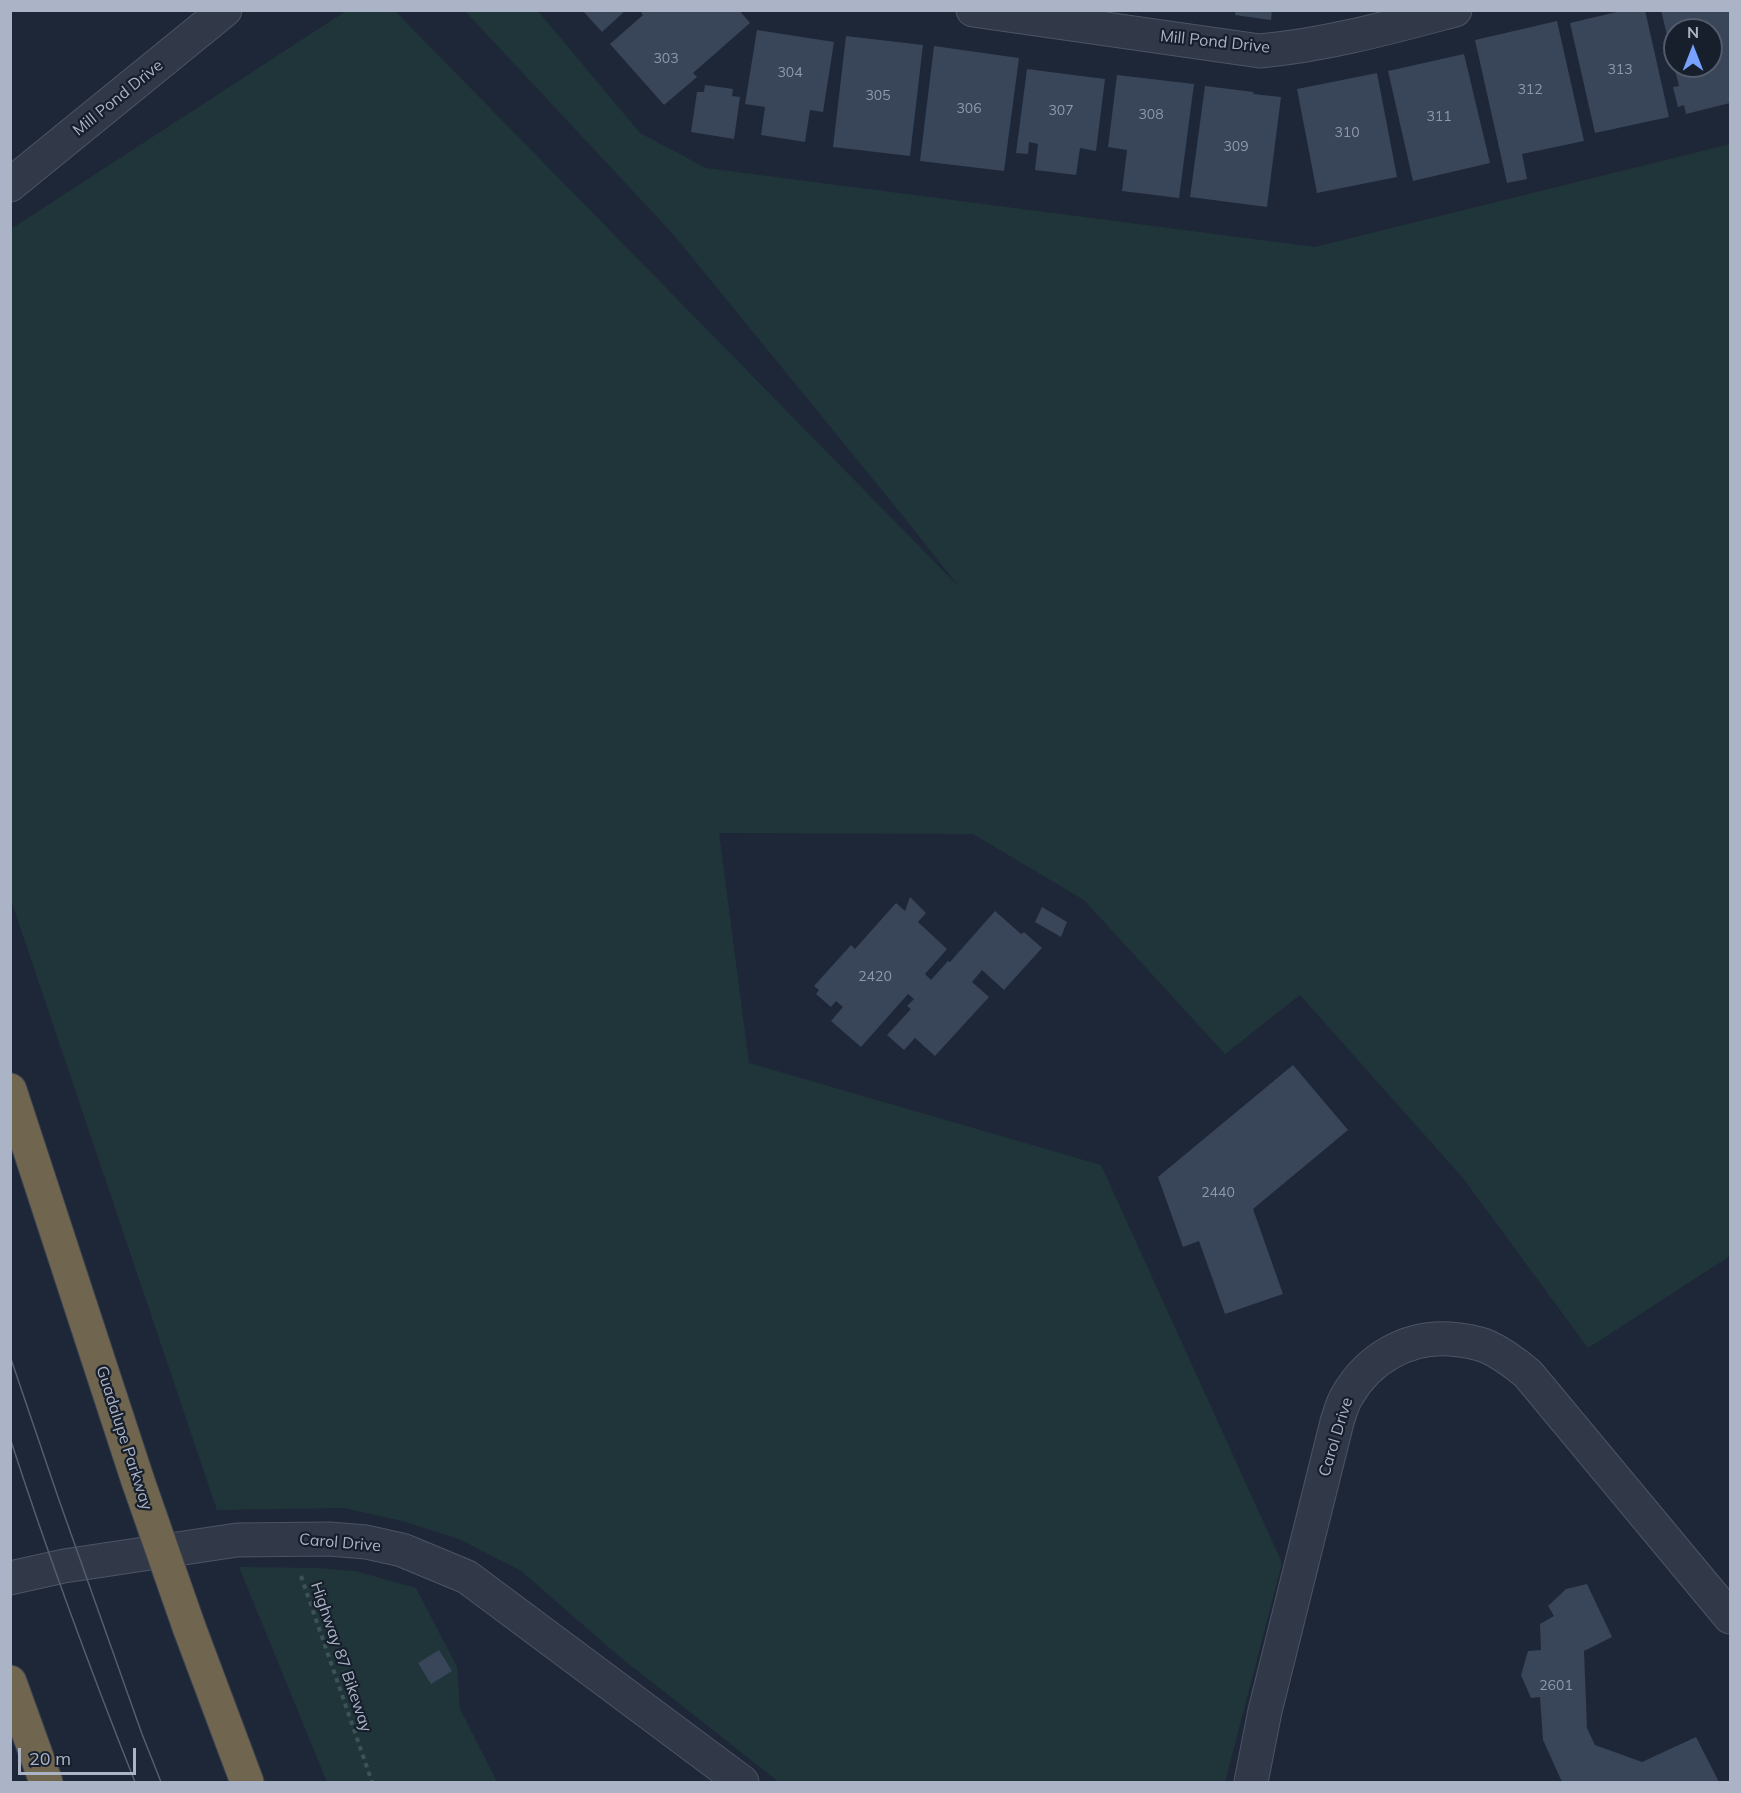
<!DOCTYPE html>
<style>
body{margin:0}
#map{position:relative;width:1741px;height:1793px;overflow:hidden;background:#1e2738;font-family:Mulish,sans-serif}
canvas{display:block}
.frame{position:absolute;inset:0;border:12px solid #abb4c6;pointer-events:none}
.north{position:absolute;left:1663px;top:18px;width:60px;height:60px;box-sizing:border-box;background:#171f2d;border:2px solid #525b6a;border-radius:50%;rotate:0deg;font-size:16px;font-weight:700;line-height:24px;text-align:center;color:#abb4c6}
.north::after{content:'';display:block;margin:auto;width:21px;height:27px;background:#77a2ff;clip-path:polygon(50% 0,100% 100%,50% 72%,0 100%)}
.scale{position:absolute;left:18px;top:1748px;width:118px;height:27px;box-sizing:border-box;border:3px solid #abb4c6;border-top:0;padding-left:8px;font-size:18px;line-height:21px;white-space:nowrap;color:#abb4c6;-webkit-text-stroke:4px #171f2d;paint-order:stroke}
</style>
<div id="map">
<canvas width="1741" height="1793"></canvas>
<div class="frame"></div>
<div class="north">N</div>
<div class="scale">20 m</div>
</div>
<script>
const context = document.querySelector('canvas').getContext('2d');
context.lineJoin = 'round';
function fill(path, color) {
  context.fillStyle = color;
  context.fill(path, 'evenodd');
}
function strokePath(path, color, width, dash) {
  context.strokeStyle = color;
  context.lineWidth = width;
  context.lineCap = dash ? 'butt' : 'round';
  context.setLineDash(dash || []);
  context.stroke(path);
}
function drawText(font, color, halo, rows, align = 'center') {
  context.font = font + ' Mulish,sans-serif';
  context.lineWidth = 4.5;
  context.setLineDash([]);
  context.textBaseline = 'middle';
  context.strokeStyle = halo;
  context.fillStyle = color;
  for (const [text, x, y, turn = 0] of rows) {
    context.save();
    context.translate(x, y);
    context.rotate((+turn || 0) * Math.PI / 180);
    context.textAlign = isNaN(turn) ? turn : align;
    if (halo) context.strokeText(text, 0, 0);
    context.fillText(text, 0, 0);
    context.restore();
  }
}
const green = new Path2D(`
 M 346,11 L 395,11 L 960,588 L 903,516 L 673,234 L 465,11 L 538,11 L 640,133 L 706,168 L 1315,247 L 1730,144 L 1730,1256 L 1588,1348 L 1463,1178 L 1300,995 L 1225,1054 L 1084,900 L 973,834 L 719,833 L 749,1063 L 1101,1165 L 1282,1563 L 1225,1782 L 779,1782 L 620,1657 L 520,1570 L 459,1539 L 402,1521 L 344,1508 L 217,1510 L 11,900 L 11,229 Z
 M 239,1567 L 317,1568 L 355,1571 L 416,1588 L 457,1667 L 460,1709 L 497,1782 L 327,1782 Z`);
const building = new Path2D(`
 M 582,10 L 626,10 L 602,32 Z
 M 641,10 L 739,10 L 750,23 L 693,73 L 697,77 L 664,105 L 610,44 L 643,15 L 640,11 Z
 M 1236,10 L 1272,10 L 1271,20 L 1235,15 Z
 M 1625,10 L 1645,10 L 1669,117 L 1595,133 L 1570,23 Z
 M 1661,10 L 1730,10 L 1730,103 L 1686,114 L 1684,105 L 1678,107 L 1673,87 L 1679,86 L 1674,66 L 1711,66 L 1711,30 L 1675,30 L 1674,65 Z
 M 1557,21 L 1584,141 L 1522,154 L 1527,179 L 1507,183 L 1475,40 Z
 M 757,30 L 834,42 L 823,112 L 810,110 L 805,142 L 761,135 L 765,107 L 745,104 Z
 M 846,36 L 923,45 L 910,156 L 833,147 Z
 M 934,46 L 1019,58 L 1004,171 L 920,161 Z
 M 1464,54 L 1490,163 L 1413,181 L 1388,71 Z
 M 1027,69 L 1105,79 L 1096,151 L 1080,148 L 1076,175 L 1035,170 L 1038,144 L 1029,142 L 1028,154 L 1016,153 Z
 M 1377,73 L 1397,177 L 1317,193 L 1297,89 Z
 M 1117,75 L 1194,84 L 1179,198 L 1122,191 L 1127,150 L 1108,147 Z
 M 705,85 L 733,89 L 732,96 L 740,97 L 734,139 L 691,132 L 697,92 L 704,92 Z
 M 1205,86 L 1254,92 L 1253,94 L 1281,97 L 1267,207 L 1190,197 Z
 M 910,897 L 926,913 L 918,922 L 947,949 L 925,974 L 931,980 L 948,961 L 950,962 L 995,911 L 1021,934 L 1024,932 L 1042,948 L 1004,990 L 982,970 L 972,982 L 989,997 L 935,1056 L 915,1038 L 904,1050 L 887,1035 L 911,1009 L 907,1006 L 914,999 L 908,994 L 861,1047 L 831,1021 L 843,1007 L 836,1001 L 831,1007 L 816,994 L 819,990 L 814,986 L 851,945 L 855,949 L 896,903 L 905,911 Z
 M 1042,907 L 1067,922 L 1061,937 L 1035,922 Z
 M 1293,1065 L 1348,1130 L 1253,1209 L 1283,1294 L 1225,1314 L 1199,1241 L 1183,1247 L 1158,1177 Z
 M 1587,1584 L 1612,1637 L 1584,1651 L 1587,1728 L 1595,1745 L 1642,1762 L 1696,1737 L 1719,1782 L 1562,1782 L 1543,1740 L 1540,1697 L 1531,1698 L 1521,1675 L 1528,1651 L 1541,1650 L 1540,1624 L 1554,1616 L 1548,1606 L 1566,1589 Z
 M 439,1650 L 452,1671 L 431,1684 L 418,1663 Z`);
const path = new Path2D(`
 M 301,1576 L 372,1782`);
const minor = new Path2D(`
 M 973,10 L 1260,51 C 1327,45 1391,27 1455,10
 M 10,185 L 225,10
 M 10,1578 L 64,1566 L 237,1540 L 329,1539 L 366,1542 L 402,1550 L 467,1577 L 742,1782
 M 1251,1782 L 1265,1711 L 1337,1422 C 1340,1413 1342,1404 1347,1396 C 1368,1359 1407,1336 1450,1339 C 1462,1340 1475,1342 1486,1346 C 1502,1353 1515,1363 1528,1374 L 1730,1617`);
const highway = new Path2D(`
 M 10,1090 L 138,1481
 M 189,1627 L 247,1782
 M 10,1682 L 46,1782`);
const tram = new Path2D(`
 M 10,1356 L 59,1500 L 142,1734 L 161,1782
 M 10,1438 C 48,1555 90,1669 135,1782`);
const highwayBridge = new Path2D(`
 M 138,1481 L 189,1627`);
const numberNames = [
 ["303",666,59],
 ["313",1620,70],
 ["304",790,73],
 ["312",1530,90],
 ["305",878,96],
 ["306",969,109],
 ["307",1061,111],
 ["308",1151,115],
 ["311",1439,117],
 ["310",1347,133],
 ["309",1236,147],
 ["2420",875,977],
 ["2440",1218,1193],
 ["2601",1556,1686]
];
const streetNames = [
 ["Mill Pond Drive",1215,42,6],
 ["Mill Pond Drive",118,98,-39],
 ["Carol Drive",1336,1437,-73],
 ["Guadalupe Parkway",124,1438,72],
 ["Carol Drive",340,1543,5],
 ["Highway 87 Bikeway",341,1657,71]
];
fill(green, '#203539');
fill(building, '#394559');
strokePath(minor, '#4c5464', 35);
strokePath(highway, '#394150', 35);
strokePath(path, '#3d5257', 4, [4.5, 4.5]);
strokePath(minor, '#313949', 33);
strokePath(highway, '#70654e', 33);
strokePath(tram, '#535d70', 1.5);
strokePath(highwayBridge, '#394150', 35, []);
strokePath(highwayBridge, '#70654e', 33);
drawText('14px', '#8e98ab', null, numberNames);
drawText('16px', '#abb4c6', '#171f2d', streetNames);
</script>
